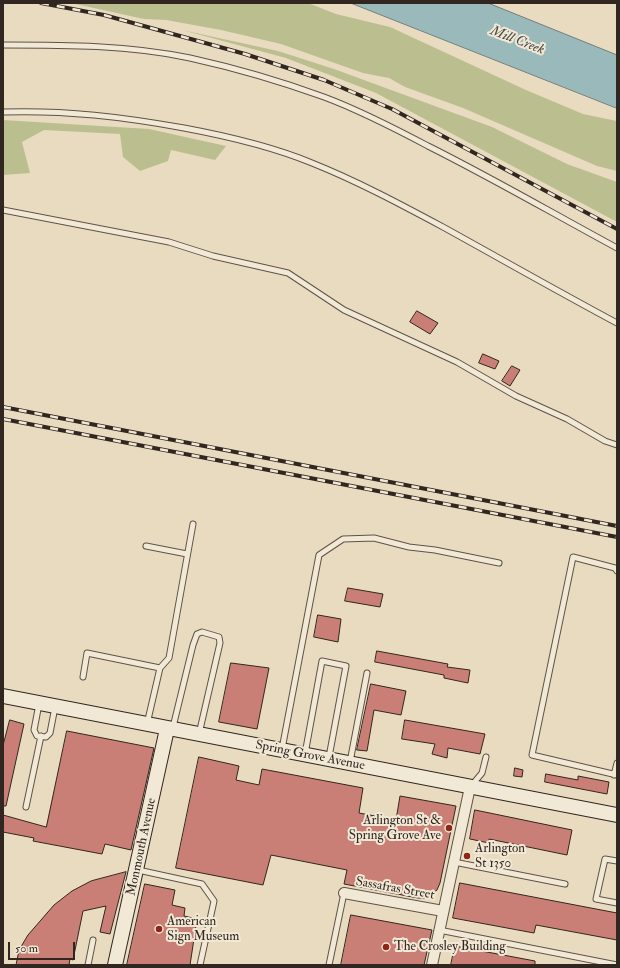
<!DOCTYPE html>
<style>
body{margin:0}
#map{position:relative;width:620px;height:968px;overflow:hidden;background:#e9dbbf;font-family:"IM FELL Double Pica",serif}
canvas{display:block}
.frame{position:absolute;inset:0;border:4px solid #312620;pointer-events:none}
.scale{position:absolute;left:8px;top:942px;width:67px;height:18px;box-sizing:border-box;border:2px solid #312620;border-top:0;padding-left:5px;font-size:12px;line-height:14px;white-space:nowrap;color:#312620;-webkit-text-stroke:3px #f1e8d5;paint-order:stroke}
</style>
<div id="map">
<canvas width="620" height="968"></canvas>
<div class="frame"></div>
<div class="scale">50 m</div>
</div>
<script>
const context = document.querySelector('canvas').getContext('2d');
context.lineJoin = 'round';
function fill(path, color) {
  context.fillStyle = color;
  context.fill(path, 'evenodd');
}
function strokePath(path, color, width, dash) {
  context.strokeStyle = color;
  context.lineWidth = width;
  context.lineCap = dash ? 'butt' : 'round';
  context.setLineDash(dash || []);
  context.stroke(path);
}
function drawText(font, color, halo, rows, align = 'center') {
  context.font = font + ' "IM FELL Double Pica",serif';
  context.lineWidth = 4;
  context.setLineDash([]);
  context.textBaseline = 'middle';
  context.strokeStyle = halo;
  context.fillStyle = color;
  for (const [text, x, y, turn = 0] of rows) {
    context.save();
    context.translate(x, y);
    context.rotate((+turn || 0) * Math.PI / 180);
    context.textAlign = isNaN(turn) ? turn : align;
    if (halo) context.strokeText(text, 0, 0);
    context.fillText(text, 0, 0);
    context.restore();
  }
}
const green = new Path2D(`
 M 71,3 L 308,3 L 336,14 L 390,27 L 526,90 L 583,114 L 617,121 L 617,171 L 597,166 L 463,108 L 405,87 L 389,78 L 363,73 L 281,44 L 221,30 L 166,20 L 144,19 Z
 M 182,30 L 278,51 L 334,69 L 492,127 L 567,164 L 617,182 L 617,222 L 376,93 L 286,58 Z
 M 3,120 L 149,129 L 226,146 L 215,160 L 171,150 L 168,161 L 140,171 L 123,157 L 120,134 L 44,130 L 22,142 L 30,173 L 3,175 Z`);
const water = new Path2D(`
 M 351,3 L 488,3 L 617,55 L 617,108 Z`);
const building = new Path2D(`
 M 417,311 L 438,323 L 430,334 L 410,322 Z
 M 483,354 L 499,361 L 495,369 L 479,363 Z
 M 512,366 L 520,370 L 510,386 L 502,381 Z
 M 348,588 L 383,594 L 380,607 L 345,601 Z
 M 318,615 L 341,619 L 338,642 L 314,637 Z
 M 377,651 L 448,664 L 447,667 L 470,670 L 468,683 L 444,678 L 444,675 L 375,662 Z
 M 231,663 L 269,668 L 257,729 L 219,722 Z
 M 371,684 L 406,691 L 401,715 L 374,710 L 367,751 L 357,750 Z
 M 10,720 L 24,724 L 6,806 L 3,806 L 3,746 Z
 M 405,720 L 485,734 L 480,754 L 448,748 L 447,758 L 432,754 L 435,744 L 402,739 Z
 M 67,731 L 154,748 L 131,850 L 105,844 L 102,854 L 33,841 L 34,838 L 3,832 L 3,815 L 46,827 Z
 M 199,757 L 239,766 L 236,780 L 259,785 L 262,769 L 363,788 L 359,813 L 396,820 L 400,796 L 456,806 L 440,883 L 437,890 L 426,898 L 418,898 L 344,884 L 347,870 L 271,855 L 263,885 L 176,868 Z
 M 515,768 L 523,770 L 522,777 L 514,776 Z
 M 546,774 L 578,780 L 578,776 L 609,782 L 607,794 L 545,782 Z
 M 475,810 L 572,830 L 567,855 L 489,839 L 489,843 L 470,839 Z
 M 126,872 L 110,934 L 100,932 L 106,906 L 83,911 L 73,960 L 70,959 L 69,965 L 16,965 L 19,950 L 28,935 L 54,905 L 72,891 L 91,881 Z
 M 460,883 L 617,913 L 617,940 L 536,925 L 534,933 L 453,918 Z
 M 145,884 L 175,890 L 172,905 L 185,908 L 184,916 L 197,919 L 190,965 L 127,965 Z
 M 351,915 L 432,930 L 424,965 L 341,965 Z
 M 455,946 L 535,961 L 535,965 L 451,965 Z`);
const lane = new Path2D(`
 M 3,45 C 66,45 129,45 190,58 C 235,68 280,81 324,97 C 359,110 394,128 428,146 C 492,178 554,214 617,248
 M 3,112 C 66,110 123,117 184,128 C 227,136 271,146 312,163 C 357,181 400,204 443,227 C 501,259 559,292 617,323
 M 3,210 L 169,242 L 213,256 L 288,273 L 344,310 L 457,362 L 516,396 L 567,419 L 605,441 L 617,445
 M 146,546 L 187,554
 M 617,571 L 615,568 L 573,557 L 532,755 L 617,775
 M 83,677 L 87,653 L 160,668
 M 39,704 L 34,730 L 37,736 L 46,737 L 50,733 L 55,707
 M 147,724 L 160,668 L 169,658 L 193,524
 M 173,727 L 193,645 L 197,634 L 202,632 L 219,637 L 220,643 L 199,734
 M 282,749 L 319,555 L 343,539 L 374,538 L 409,547 L 435,550 L 499,563
 M 305,754 L 322,661 L 346,666 L 329,757
 M 350,762 L 367,673
 M 614,775 L 617,763
 M 472,785 L 482,773 L 486,757
 M 26,807 L 41,736
 M 617,861 L 605,859 L 596,899 L 617,903
 M 454,862 L 565,884
 M 138,870 L 202,884 L 214,901 L 200,965
 M 439,930 L 617,965
 M 88,965 L 93,940
 M 329,965 L 344,893`);
const street = new Path2D(`
 M 344,893 L 443,911
 M 432,965 L 470,787`);
const secondary = new Path2D(`
 M 3,696 L 617,815
 M 115,965 L 167,729`);
const rail = new Path2D(`
 M 41,3 L 104,15 L 245,54 L 324,80 L 392,109 L 617,229
 M 3,407 L 617,526
 M 3,419 L 617,537`);
const markers = [
 [449,828,4,"#8f2418"],
 [467,856,4,"#8f2418"],
 [159,929,4,"#8f2418"],
 [386,947,4,"#8f2418"]
];
const streetNames = [
 ["Spring Grove Avenue",310,756,11],
 ["Monmouth Avenue",142,847,-78],
 ["Sassafras Street",395,889,10]
];
const poiNames = [
 ["Arlington St &",441,821,"right"],
 ["Spring Grove Ave",441,836,"right"],
 ["Arlington",475,849],
 ["St 1350",475,864],
 ["American",167,922],
 ["Sign Museum",167,937],
 ["The Crosley Building",394,947]
];
const waterNames = [
 ["Mill Creek",517,41,21]
];
fill(green, '#bbbf8f');
fill(water, '#9ab9bb');
strokePath(water, '#707e7d', 1);
fill(building, '#c97f76');
strokePath(building, '#312620', 1);
strokePath(lane, '#5f5348', 7);
strokePath(street, '#5f5348', 12);
strokePath(secondary, '#312620', 16);
strokePath(lane, '#f1e8d5', 5);
strokePath(street, '#f1e8d5', 10);
strokePath(secondary, '#f1e8d5', 14);
strokePath(rail, '#312620', 4);
strokePath(rail, '#f1e8d5', 2.5, [8]);
for (const [x, y, r, color] of markers) {
  const dot = new Path2D();
  dot.arc(x, y, r, 0, 2 * Math.PI);
  context.fillStyle = color;
  context.fill(dot);
  strokePath(dot, '#f1e8d5', 1.5);
}
drawText('13px', '#312620', '#f1e8d5', streetNames);
drawText('13px', '#312620', '#f1e8d5', poiNames, 'left');
drawText('italic 14px', '#4b4b47', '#f1e8d5', waterNames);
</script>
